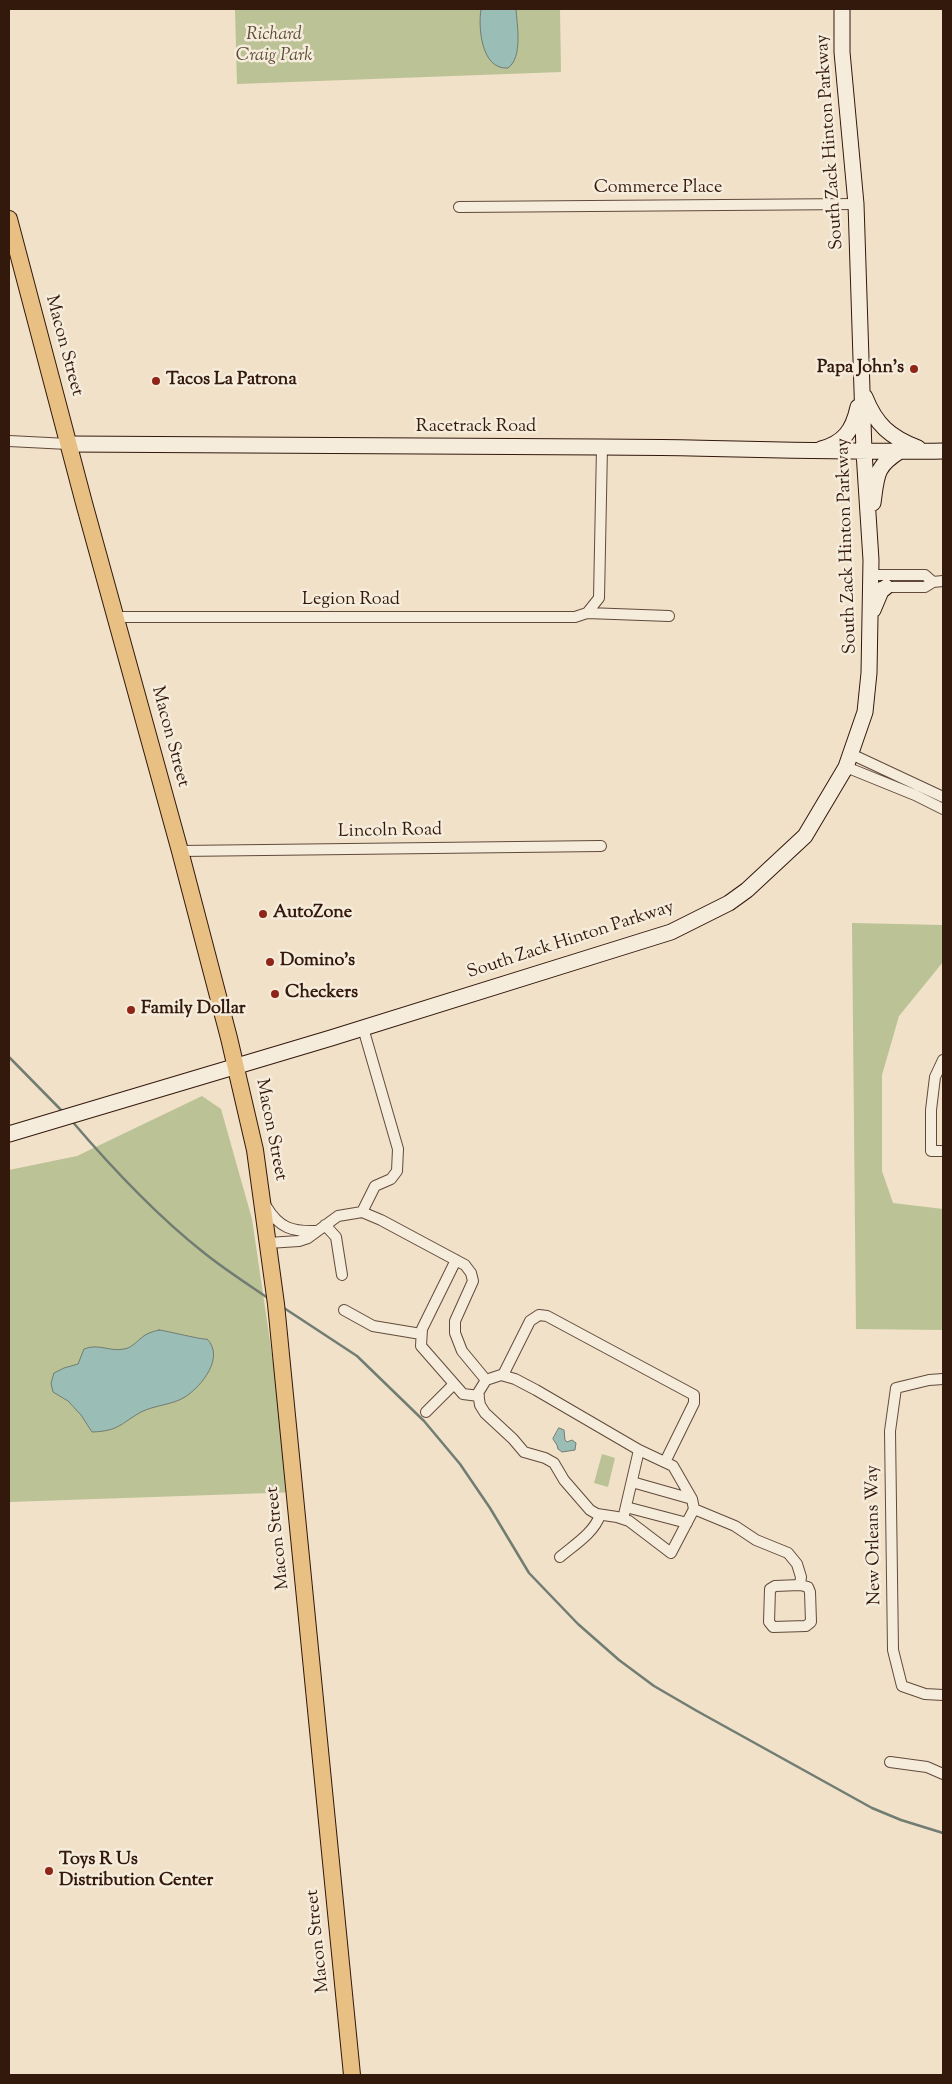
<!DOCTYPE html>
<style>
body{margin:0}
#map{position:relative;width:952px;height:2084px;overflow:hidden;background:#f0e1c8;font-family:"Sorts Mill Goudy",serif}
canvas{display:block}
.frame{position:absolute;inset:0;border:10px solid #33180c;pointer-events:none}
</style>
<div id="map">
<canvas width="952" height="2084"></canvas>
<div class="frame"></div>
</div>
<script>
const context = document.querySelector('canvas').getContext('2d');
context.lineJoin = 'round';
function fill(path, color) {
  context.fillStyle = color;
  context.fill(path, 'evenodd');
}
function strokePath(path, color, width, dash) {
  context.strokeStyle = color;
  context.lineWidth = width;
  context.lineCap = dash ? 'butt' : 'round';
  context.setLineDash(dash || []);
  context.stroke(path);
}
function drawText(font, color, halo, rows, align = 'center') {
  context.font = font + ' "Sorts Mill Goudy",serif';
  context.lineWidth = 5;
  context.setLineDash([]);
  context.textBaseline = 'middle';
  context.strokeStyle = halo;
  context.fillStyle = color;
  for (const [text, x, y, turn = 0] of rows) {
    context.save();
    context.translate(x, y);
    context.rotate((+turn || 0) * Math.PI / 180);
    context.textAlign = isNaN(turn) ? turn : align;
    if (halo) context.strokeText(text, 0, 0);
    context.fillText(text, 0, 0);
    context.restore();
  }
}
const green = new Path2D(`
 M 235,9 L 560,9 L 561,72 L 237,84 Z
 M 852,923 L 943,925 L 943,962 L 899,1016 L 882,1075 L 882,1171 L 893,1203 L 943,1209 L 943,1330 L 856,1329 Z
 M 202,1096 L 221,1109 L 252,1219 L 273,1362 L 298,1492 L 9,1502 L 9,1170 L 77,1156 Z
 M 602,1454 L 615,1458 L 608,1487 L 594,1483 Z`);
const water = new Path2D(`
 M 481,9 L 516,9 C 517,25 523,57 508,68 C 481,70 478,27 481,9 Z
 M 159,1330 C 168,1331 202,1340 207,1339 C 225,1357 202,1386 185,1397 C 172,1405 155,1405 141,1412 C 120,1424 119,1431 92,1432 L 81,1415 L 68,1401 L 53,1392 L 51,1383 L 54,1373 L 64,1368 L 78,1364 L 84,1349 C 98,1343 110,1352 124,1349 C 133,1348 139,1338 147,1334 C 151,1332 155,1331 159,1330 Z
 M 559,1428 L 564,1430 L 565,1440 L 567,1442 L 572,1440 L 576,1443 L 575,1450 L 562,1452 L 558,1449 L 557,1445 L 553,1439 Z`);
const stream = new Path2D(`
 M 9,1057 L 64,1113
 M 71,1120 C 111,1167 155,1214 203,1252 C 224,1269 246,1283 268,1298
 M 284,1308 L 357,1356 L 424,1421 L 460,1464 L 490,1508 L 529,1573 L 578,1624 L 619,1660 L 654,1686 L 697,1711 L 872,1808 L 901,1820 L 943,1833`);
const street = new Path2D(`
 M 459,207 L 856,204
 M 9,441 L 68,444
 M 870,575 L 925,575 L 933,582
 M 881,587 L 925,587 L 933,582 L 943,581
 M 587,613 L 599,598 L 602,447
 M 115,617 L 575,617 L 587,613 L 669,616
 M 851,754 L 943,797
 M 846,767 L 915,795 L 943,809
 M 180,851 L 601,846
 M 943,1060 L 935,1077 L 931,1110 L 931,1151 L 943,1151
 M 266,1206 C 279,1228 292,1232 317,1231
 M 362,1212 L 375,1186 L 391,1179 L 397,1171 L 398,1149 L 363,1028
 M 325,1225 L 336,1237 L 342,1275
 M 268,1243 L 299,1241 L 308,1238 L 338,1216 L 362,1212 L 381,1220 L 465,1265 L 471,1273 L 473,1281 L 455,1321 L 455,1333 L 462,1351 L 486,1380
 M 456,1260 L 422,1329 L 421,1346 L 463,1394 L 479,1396
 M 344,1310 L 373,1326 L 421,1334
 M 501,1375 L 515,1379 L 536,1390 L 639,1450 L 673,1466 L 692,1499 L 694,1509 L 671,1553 L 629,1521 L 617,1517 L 597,1514 L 590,1510 L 564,1480 L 554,1463 L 545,1458 L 524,1452 L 513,1439 L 485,1413 L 480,1405 L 478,1393 L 486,1380 Z
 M 503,1375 L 530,1321 L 539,1315 L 547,1316 L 694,1395 L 694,1403 L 665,1462
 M 943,1379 L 929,1380 L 896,1388 L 890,1431 L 893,1650 L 902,1686 L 925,1694 L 943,1695
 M 426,1412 L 454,1384
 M 632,1482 L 692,1499
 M 626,1507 L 687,1523
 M 694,1509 L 735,1526 L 756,1540 L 788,1553 L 797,1564 L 801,1577 L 800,1585
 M 623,1519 L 639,1450
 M 560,1557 C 574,1545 594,1533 600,1515
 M 800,1585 L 808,1587 L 810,1592 L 811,1622 L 806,1626 L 773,1627 L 769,1622 L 770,1589 L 775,1586 Z
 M 890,1762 L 927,1767 L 943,1774`);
const secondary = new Path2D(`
 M 865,397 C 876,425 890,437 918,448
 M 68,444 C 245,446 423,445 600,447 C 715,447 829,453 943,451
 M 821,449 C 844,443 853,430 858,407
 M 873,503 C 877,475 875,467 900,451
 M 873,610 L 881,591 L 886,587
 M 9,1134 L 331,1038 L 671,932 L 729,903 L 747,890 L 805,836 L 846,767 L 865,712 L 869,673 L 871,560 L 864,452 L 856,204 L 842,52 L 842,9`);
const primary = new Path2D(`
 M 9,219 L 84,503 L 180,851 L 229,1038 L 255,1150 L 276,1304 L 352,2075`);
const markers = [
 [914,369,5,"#8f2418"],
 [156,381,5,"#8f2418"],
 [263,914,5,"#8f2418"],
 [270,962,5,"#8f2418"],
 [275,994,5,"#8f2418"],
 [131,1010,5,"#8f2418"],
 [49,1871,5,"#8f2418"]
];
const parkNames = [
 ["Richard",274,36],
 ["Craig Park",274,57]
];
const streetNames = [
 ["South Zack Hinton Parkway",831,142,-94],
 ["Commerce Place",658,189],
 ["Macon Street",63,346,75],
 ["Racetrack Road",476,428],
 ["South Zack Hinton Parkway",848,546,-92],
 ["Legion Road",351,601],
 ["Macon Street",169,737,75],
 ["Lincoln Road",390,832,-1],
 ["South Zack Hinton Parkway",571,941,-18],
 ["Macon Street",270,1130,79],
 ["New Orleans Way",875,1535,-91],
 ["Macon Street",279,1538,-96],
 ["Macon Street",319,1941,-96]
];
const poiNames = [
 ["Papa John's",904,369,"right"],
 ["Tacos La Patrona",166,381],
 ["AutoZone",273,914],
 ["Domino's",280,962],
 ["Checkers",285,994],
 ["Family Dollar",141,1010],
 ["Toys R Us",59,1861],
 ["Distribution Center",59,1882]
];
fill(green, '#bbc295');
fill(water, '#9abeb6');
strokePath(water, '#717c72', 1);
strokePath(stream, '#717c72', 2.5);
strokePath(street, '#624a3b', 12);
strokePath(secondary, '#33180c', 17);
strokePath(primary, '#33180c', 18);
strokePath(street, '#f5ecdb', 10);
strokePath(secondary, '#f5ecdb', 15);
strokePath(primary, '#e8c084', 16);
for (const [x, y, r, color] of markers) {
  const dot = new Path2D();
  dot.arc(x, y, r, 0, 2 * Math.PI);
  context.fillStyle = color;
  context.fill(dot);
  strokePath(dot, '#f5ecdb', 2);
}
drawText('italic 18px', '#5c4b35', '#f5ecdb', parkNames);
drawText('18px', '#33180c', '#f5ecdb', streetNames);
drawText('bold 18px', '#33180c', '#f5ecdb', poiNames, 'left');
</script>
